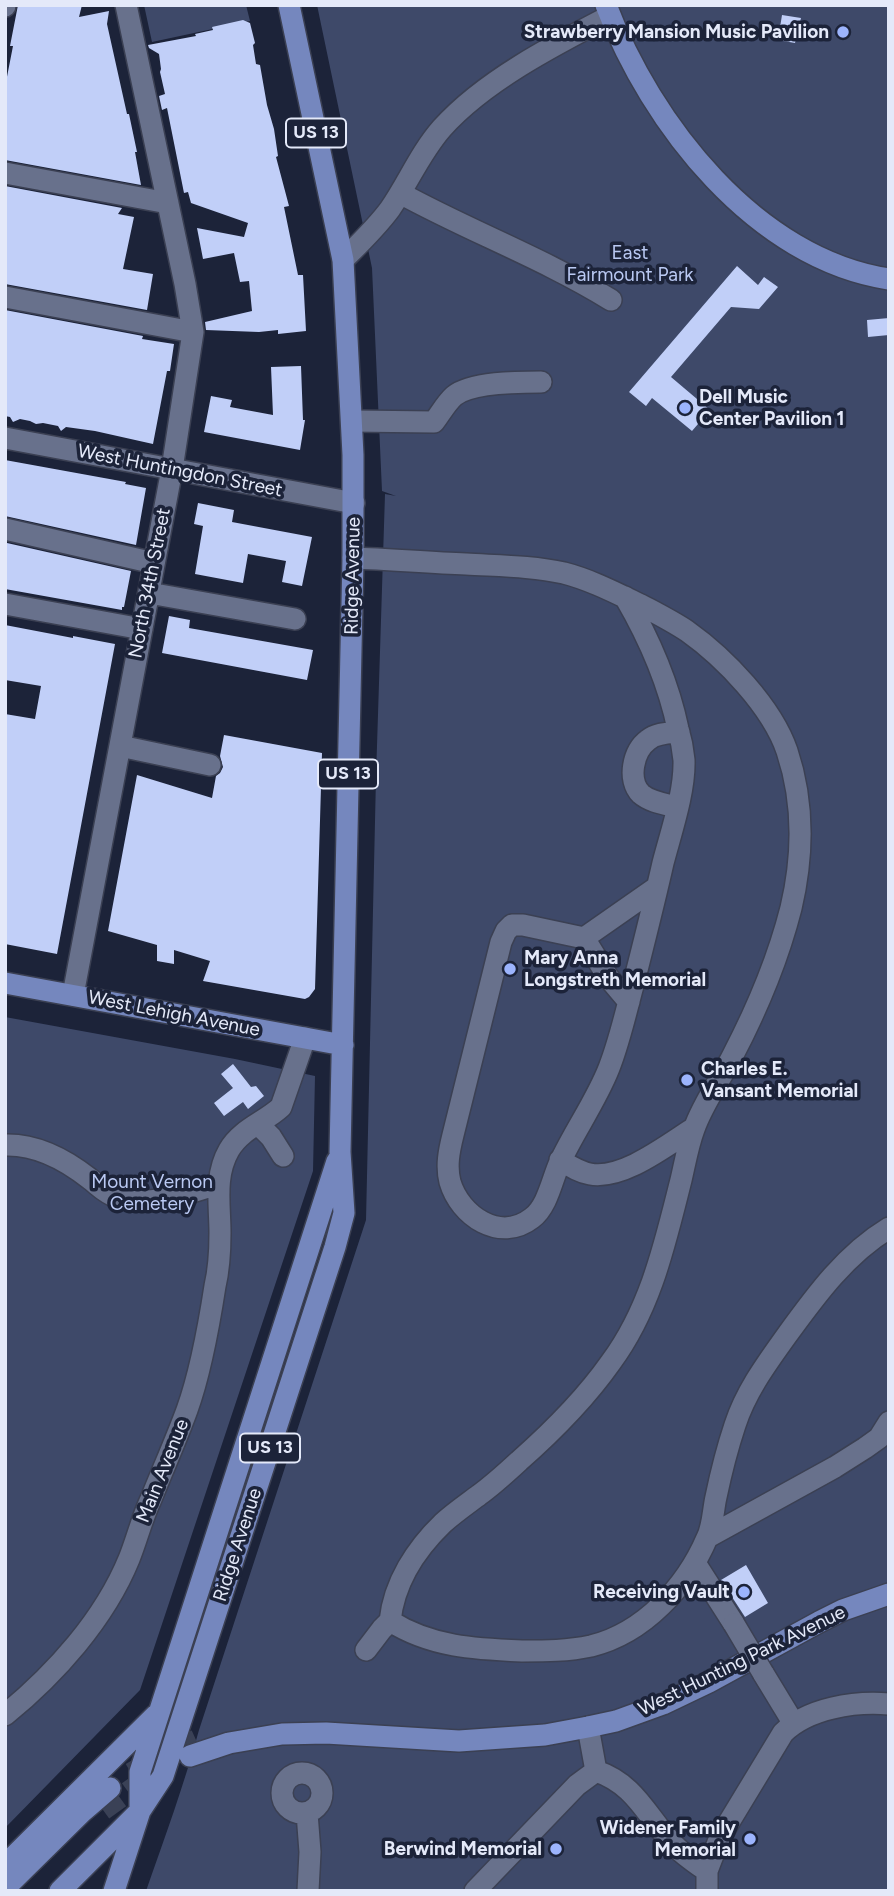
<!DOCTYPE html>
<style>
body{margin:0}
#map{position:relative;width:894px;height:1896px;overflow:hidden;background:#1c2339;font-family:Figtree,sans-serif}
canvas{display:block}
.frame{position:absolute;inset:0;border:7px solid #e4e9f9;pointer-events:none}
</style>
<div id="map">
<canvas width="894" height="1896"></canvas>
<div class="frame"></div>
</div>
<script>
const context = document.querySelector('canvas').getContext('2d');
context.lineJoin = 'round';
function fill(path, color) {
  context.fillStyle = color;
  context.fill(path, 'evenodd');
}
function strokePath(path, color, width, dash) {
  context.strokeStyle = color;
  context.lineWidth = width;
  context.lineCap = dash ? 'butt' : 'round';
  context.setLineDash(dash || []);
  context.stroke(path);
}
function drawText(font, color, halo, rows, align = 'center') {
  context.font = font + ' Figtree,sans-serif';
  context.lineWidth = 7;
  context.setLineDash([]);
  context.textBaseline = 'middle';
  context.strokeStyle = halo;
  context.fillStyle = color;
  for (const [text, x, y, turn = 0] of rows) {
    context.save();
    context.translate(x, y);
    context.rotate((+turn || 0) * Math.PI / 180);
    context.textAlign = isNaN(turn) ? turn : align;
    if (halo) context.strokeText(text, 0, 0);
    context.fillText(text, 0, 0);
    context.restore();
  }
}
const green = new Path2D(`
 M 144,5 L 246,5 L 250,21 L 152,42 Z
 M 317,5 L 889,5 L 889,1891 L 146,1891 C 165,1837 184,1785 199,1730 L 366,1220 L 376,777 L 385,494 L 396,496 L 382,491 L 372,268 Z
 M 5,1017 L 235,1059 L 315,1076 L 313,1171 L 140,1690 L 5,1828 Z`);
const building = new Path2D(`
 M 18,5 L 82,5 L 79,17 L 109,11 L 107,24 L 127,114 L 129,114 L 137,152 L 135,152 L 141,185 L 5,160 L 5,87 L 13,46 L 10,46 Z
 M 782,15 L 801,18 L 795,43 L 778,40 Z
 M 243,20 L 250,23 L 255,43 L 253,45 L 256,64 L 260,65 L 267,105 L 274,129 L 278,156 L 276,157 L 289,206 L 284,207 L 298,275 L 303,275 L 306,331 L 278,334 L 278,330 L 259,332 L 206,330 L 205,322 L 252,311 L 249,281 L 240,282 L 234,253 L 203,259 L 197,228 L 244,237 L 248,223 L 191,203 L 188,192 L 184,193 L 167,108 L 162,110 L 159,96 L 165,94 L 160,72 L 161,69 L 159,54 L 149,48 L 148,45 L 196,36 L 195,34 L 213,30 L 212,27 Z
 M 5,186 L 122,208 L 118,214 L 134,217 L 123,269 L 153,274 L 147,310 L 5,284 Z
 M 737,266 L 758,285 L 764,277 L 778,287 L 759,309 L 731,307 L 671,377 L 710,410 L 692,431 L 652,398 L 646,406 L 629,392 Z
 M 5,310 L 143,336 L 142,339 L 174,344 L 170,371 L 167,371 L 153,444 L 95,431 L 66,427 L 61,431 L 58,426 L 43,423 L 36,424 L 30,421 L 20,419 L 13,422 L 10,417 L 5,416 Z
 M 889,318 L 889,335 L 868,337 L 867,320 Z
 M 301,366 L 303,420 L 305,420 L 300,450 L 204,432 L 211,396 L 232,400 L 230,407 L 273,415 L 271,367 Z
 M 5,460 L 126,482 L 125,484 L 146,488 L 136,545 L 5,516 Z
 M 198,503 L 234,510 L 232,522 L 312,537 L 302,586 L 282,582 L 286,561 L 248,554 L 243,583 L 195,574 L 203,526 L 194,524 Z
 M 7,543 L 131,571 L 124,607 L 122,607 L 122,610 L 5,589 Z
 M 169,616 L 190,620 L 189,628 L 313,650 L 307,680 L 162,653 Z
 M 5,625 L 73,638 L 73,636 L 115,644 L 57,954 L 5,944 L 5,714 L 35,719 L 41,686 L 5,680 Z
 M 224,735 L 322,753 L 315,989 L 309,997 L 305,999 L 203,981 L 210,961 L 174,950 L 174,964 L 157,961 L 157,945 L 108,931 L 137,775 L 212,798 L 216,776 L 220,773 L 223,767 L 220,756 Z
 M 233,1064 L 251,1087 L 256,1086 L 264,1096 L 248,1109 L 243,1102 L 224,1116 L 214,1103 L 233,1088 L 221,1074 Z
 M 746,1565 L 768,1603 L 745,1617 L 721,1580 Z`);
const majorTunnel = new Path2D(`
 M 131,1773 L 162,1755 L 196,1740
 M 103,1810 L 154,1773`);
const minor = new Path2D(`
 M 5,6 L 5,5
 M 5,173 L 168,203
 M 400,193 C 469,231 543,258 611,300
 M 343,260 C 359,244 376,228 390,209 C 408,183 420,153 442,128 C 484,81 554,45 610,16
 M 5,297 L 193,332
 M 352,421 L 434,422 C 440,414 447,402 454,396 C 471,382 518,382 541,382
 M 5,438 L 354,503
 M 5,529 L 154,563
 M 353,558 C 391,559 429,563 466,564 C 499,566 532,566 564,573 C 591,580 616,593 641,605 C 656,613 672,621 687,631 C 725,658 772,707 787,751 C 804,802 803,857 791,908 C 778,959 757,1009 733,1055 C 721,1079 703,1103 694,1129 C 688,1145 685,1163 681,1180 C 665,1243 651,1308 611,1362 C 585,1399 553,1431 519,1461 C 506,1473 493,1485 479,1495 C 467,1504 454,1513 443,1523 C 416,1549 394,1583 390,1621 C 431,1647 475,1649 522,1651 C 545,1651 568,1651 591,1646 C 644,1633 686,1587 707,1538 C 713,1526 713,1510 716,1497 C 721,1473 727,1449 735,1425 C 746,1391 767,1363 787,1335 C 816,1295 846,1254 889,1228
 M 149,593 L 295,619
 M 625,597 C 650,640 668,681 678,729 C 681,739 683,749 684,760 C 685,792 671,832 663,863 C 654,903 644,942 634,982 C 626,1011 620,1040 609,1068 C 596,1101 575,1130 560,1162 C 552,1179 548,1206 532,1218 C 500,1243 460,1216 450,1182 C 446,1166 449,1151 453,1135 L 501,942 L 506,931 L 512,925 L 523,925 L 584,938 L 657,887
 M 5,604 L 142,629
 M 120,746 L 210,765
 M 677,807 C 665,804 650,802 641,794 C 627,780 633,751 648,740 C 656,733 669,733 679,732
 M 584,938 L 608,977 L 629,1002
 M 73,995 L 172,469 L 193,332 L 185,284 L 126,5
 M 258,1124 L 271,1137 L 283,1156
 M 5,1145 C 37,1144 66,1160 90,1179 C 98,1185 106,1194 117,1197 C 148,1209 188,1193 218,1184
 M 560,1160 C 570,1166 579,1172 590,1174 C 623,1180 667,1145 694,1128
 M 708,1537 L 835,1467 L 865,1448 L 879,1438 L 889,1422
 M 695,1563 L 734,1624
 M 366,1650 L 382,1629 L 390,1621
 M 763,1673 L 794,1724
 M 5,1715 C 55,1674 104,1620 129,1559 C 137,1539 142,1518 151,1499 C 163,1469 176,1440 187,1410 C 200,1374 209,1325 215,1286 C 219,1269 220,1251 220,1233 C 220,1205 214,1176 229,1150 C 241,1129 265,1122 281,1107 L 305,1038
 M 588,1727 L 596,1771
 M 596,1771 C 635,1784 646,1815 672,1843 C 682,1854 694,1862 707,1871
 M282 1793a20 20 0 1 1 40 0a20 20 0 1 1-40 0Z
 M 307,1813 L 310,1852 L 308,1891
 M 475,1891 L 577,1785 L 596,1771
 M 707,1891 L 707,1871 L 720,1837 L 783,1733 C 808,1708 855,1701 889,1704`);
const major = new Path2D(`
 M 606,5 C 651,124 756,259 889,279
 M 5,983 L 343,1045
 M 190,1756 L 229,1743 L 282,1734 L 326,1733 L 459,1741 L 545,1735 L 588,1727 L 616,1721 L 663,1704 L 709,1682 L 819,1622 L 843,1610 L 889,1594
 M 140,1811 L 140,1772 L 337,1161
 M 5,1865 L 156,1715
 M 5,1888 L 82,1812 L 110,1788
 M 60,1891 L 136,1815
 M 114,1891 L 140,1811 L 163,1776 L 335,1247 L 344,1213 L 340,1152 L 353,558 L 353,455 L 343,260 L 289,5`);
const minorBridge = new Path2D(`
 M 734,1624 L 763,1673`);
const markers = [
 [843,32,7,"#9cb4fd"],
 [685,408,7,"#9cb4fd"],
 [510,969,7,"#9cb4fd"],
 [687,1080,7,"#9cb4fd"],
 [744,1592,7,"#9cb4fd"],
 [750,1839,7,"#9cb4fd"],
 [556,1849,7,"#9cb4fd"]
];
const shields = [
 [316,133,60],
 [348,774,60],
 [270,1448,60]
];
const shieldNames = [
 ["US 13",316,133],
 ["US 13",348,774],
 ["US 13",270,1448]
];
const poiNames = [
 ["Strawberry Mansion Music Pavilion",829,32],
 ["Dell Music",699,397,"left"],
 ["Center Pavilion 1",699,419,"left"],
 ["Mary Anna",524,958,"left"],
 ["Longstreth Memorial",524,980,"left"],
 ["Charles E.",701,1069,"left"],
 ["Vansant Memorial",701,1091,"left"],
 ["Receiving Vault",730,1592],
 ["Widener Family",736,1828],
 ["Memorial",736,1850],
 ["Berwind Memorial",542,1849]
];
const parkNames = [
 ["East",630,253],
 ["Fairmount Park",630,275],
 ["Mount Vernon",152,1182],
 ["Cemetery",152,1204]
];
const streetNames = [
 ["West Huntingdon Street",180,471,11],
 ["Ridge Avenue",353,576,-89],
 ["North 34th Street",150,583,-79],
 ["West Lehigh Avenue",174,1014,11],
 ["Main Avenue",163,1471,-68],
 ["Ridge Avenue",238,1545,-72],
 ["West Hunting Park Avenue",742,1661,-26]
];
fill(green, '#3e4969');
fill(building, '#c1cff8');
strokePath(majorTunnel, '#3a4156', 21, [21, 10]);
strokePath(minor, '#3b4053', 24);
strokePath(major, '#3b4053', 24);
strokePath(minor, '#68718c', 21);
strokePath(major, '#7587be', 21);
strokePath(minorBridge, '#3b4053', 24, []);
strokePath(minorBridge, '#68718c', 21);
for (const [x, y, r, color] of markers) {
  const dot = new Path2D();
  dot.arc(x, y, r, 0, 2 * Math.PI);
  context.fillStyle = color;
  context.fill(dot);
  strokePath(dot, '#1c2339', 2.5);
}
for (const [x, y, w] of shields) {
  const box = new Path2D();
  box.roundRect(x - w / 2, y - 14.5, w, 29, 5);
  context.fillStyle = '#1c2339';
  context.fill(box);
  strokePath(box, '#e4e9f9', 2);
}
drawText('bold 18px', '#e4e9f9', null, shieldNames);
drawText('bold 19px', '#e4e9f9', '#1c2339', poiNames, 'right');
drawText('19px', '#bac9f3', '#1c2339', parkNames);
drawText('19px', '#e4e9f9', '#1c2339', streetNames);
</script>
